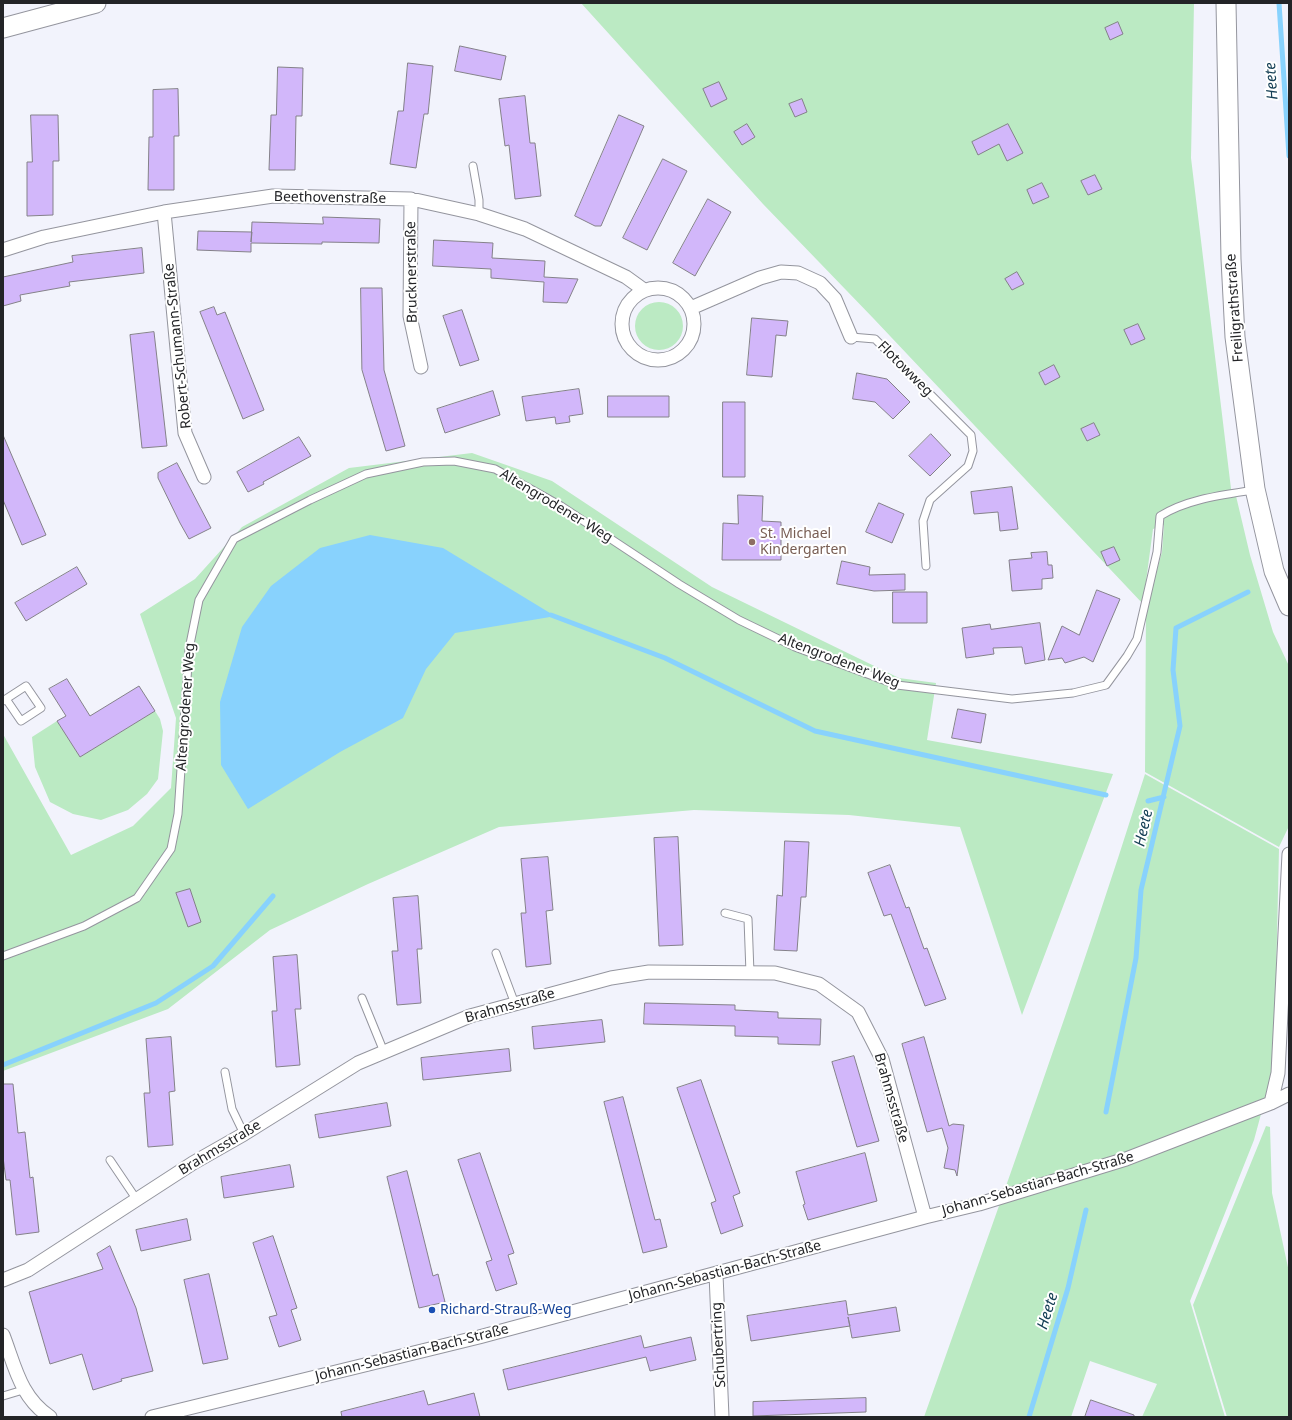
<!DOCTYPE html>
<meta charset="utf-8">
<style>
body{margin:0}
#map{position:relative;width:1292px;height:1420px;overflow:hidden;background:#f2f3fc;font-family:"Noto Sans",sans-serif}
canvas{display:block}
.frame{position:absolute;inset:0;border:4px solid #232427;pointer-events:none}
</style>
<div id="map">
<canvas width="1292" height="1420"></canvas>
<div class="frame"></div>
</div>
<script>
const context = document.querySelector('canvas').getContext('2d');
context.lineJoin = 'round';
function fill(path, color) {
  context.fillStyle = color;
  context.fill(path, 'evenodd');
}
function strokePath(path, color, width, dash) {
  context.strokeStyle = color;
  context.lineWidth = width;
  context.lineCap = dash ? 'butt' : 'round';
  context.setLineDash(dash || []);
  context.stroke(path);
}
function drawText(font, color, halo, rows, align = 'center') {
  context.font = font + ' "Noto Sans",sans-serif';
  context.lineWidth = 4;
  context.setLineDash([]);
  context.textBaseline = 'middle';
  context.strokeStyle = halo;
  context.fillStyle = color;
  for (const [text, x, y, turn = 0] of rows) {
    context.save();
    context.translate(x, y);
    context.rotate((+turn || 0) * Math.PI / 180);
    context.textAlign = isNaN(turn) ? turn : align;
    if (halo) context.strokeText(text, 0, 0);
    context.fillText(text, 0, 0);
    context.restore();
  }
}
const green = new Path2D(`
 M 581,3 L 1194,3 L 1191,158 L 1232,497 L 1236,496 L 1250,555 L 1273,632 L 1289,666 L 1289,826 L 1279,847 L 1145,772 L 1146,608 L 1162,552 L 1164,525 L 1153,529 L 1143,604 L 874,319 L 763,204 Z
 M635 326a24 24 0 1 1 48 0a24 24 0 1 1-48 0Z
 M 472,453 L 552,481 L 712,587 L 899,678 L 936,683 L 927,740 L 1113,774 L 1022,1015 L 960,827 L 849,815 L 694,810 L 499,827 L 368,884 L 270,930 L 168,1009 L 3,1071 L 3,734 L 71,855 L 133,826 L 171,788 L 176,718 L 140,614 L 195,579 L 242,527 L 349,468 Z
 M 155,711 L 160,719 L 163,731 L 158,779 L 147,794 L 128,810 L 101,820 L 73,814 L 50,802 L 35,767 L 32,737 L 57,721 L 80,757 Z
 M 1145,774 L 1279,849 L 1274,1066 L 1254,1140 L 1190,1301 L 1225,1417 L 1142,1417 L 1157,1384 L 1090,1361 L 1071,1417 L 924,1417 C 1000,1203 1077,990 1145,774 Z
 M 1266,1126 L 1270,1127 L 1272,1193 L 1289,1272 L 1289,1417 L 1227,1417 L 1193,1305 Z`);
const water = new Path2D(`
 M 370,535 L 443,548 L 550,613 L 550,617 L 455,633 L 426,669 L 403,718 L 340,752 L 248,809 L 221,765 L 220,702 L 242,627 L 271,586 L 320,548 Z`);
const stream = new Path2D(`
 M 1279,3 L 1289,156
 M 551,615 L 665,658 L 815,731 L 1106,795
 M 1148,801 L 1164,797
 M 3,1065 L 156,1003 L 213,966 L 273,896
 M 1106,1112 L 1136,958 L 1141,890 L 1180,726 L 1173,670 L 1176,628 L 1248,592
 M 1029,1417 L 1068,1288 L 1086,1210`);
const building = new Path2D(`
 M 1118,22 L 1123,34 L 1110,40 L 1105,28 Z
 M 460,46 L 506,56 L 501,80 L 455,71 Z
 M 408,63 L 433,66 L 428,114 L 424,114 L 416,168 L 390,164 L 398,111 L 403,111 Z
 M 278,67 L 303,68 L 302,116 L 296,116 L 295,170 L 269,170 L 271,115 L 276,115 Z
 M 719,82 L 727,99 L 711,107 L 703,89 Z
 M 178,89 L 179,136 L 174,136 L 174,190 L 148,190 L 149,137 L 153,137 L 153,90 Z
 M 525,96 L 530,143 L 535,143 L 541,196 L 515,199 L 509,145 L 505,146 L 499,99 Z
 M 802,99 L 807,112 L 795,117 L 789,104 Z
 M 31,115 L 58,115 L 59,161 L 53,161 L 53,215 L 27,216 L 27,162 L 32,162 Z
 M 619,115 L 644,126 L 601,226 L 595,226 L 575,216 Z
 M 747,124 L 755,137 L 742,145 L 734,132 Z
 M 1008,124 L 1023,153 L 1007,161 L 999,144 L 978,155 L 972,142 Z
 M 663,159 L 687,171 L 647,250 L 623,238 Z
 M 1095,175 L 1102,189 L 1088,195 L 1081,181 Z
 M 1042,183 L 1049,197 L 1033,204 L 1027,190 Z
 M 708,199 L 731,212 L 695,276 L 673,263 Z
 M 323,217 L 380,219 L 379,243 L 322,242 L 322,244 L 251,243 L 251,252 L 197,250 L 198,231 L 252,232 L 251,242 L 252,222 L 323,224 Z
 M 434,240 L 493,243 L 492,258 L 545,261 L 544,277 L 578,279 L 567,303 L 543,302 L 544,282 L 491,278 L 491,269 L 433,266 Z
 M 142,248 L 144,273 L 69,282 L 70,286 L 20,295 L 21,301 L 3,306 L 3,277 L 73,262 L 72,256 Z
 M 1017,272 L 1024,284 L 1012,290 L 1005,279 Z
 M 361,288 L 382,288 L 384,370 L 405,446 L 386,451 L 362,370 Z
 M 214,307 L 217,315 L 225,312 L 264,410 L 243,419 L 200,312 Z
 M 462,310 L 479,360 L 460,366 L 443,316 Z
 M 752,318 L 788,321 L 786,336 L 776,335 L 772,377 L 747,375 Z
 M 1138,324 L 1145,339 L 1131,345 L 1124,330 Z
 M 154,332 L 167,446 L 142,448 L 130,335 Z
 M 1054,365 L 1060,377 L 1045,385 L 1039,373 Z
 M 857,373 L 887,379 L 910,402 L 893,419 L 875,402 L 853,399 Z
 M 579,389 L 583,414 L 569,416 L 570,422 L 556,424 L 555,417 L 526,421 L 522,397 Z
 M 493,391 L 500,415 L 445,433 L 437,409 Z
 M 608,396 L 669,396 L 669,417 L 608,417 Z
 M 723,402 L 745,402 L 745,477 L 723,477 Z
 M 1094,423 L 1100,435 L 1087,441 L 1081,429 Z
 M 931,434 L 951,455 L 930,476 L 909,456 Z
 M 3,435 L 46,535 L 22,545 L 3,500 Z
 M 299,437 L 311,456 L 263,482 L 264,484 L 248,492 L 237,472 Z
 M 177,463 L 211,528 L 189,539 L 180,523 L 158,478 L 158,473 Z
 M 1012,487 L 1018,529 L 1000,531 L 998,512 L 974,514 L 971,492 Z
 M 738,495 L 763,496 L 762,521 L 781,522 L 781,560 L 722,560 L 723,523 L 738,524 Z
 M 879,503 L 904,514 L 892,543 L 866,532 Z
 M 1114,547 L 1120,560 L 1107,566 L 1101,552 Z
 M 1047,552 L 1048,565 L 1052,565 L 1053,578 L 1042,579 L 1042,589 L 1012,591 L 1009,560 L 1032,558 L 1031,553 Z
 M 842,561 L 870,567 L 869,575 L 905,574 L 905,590 L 874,591 L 837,584 Z
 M 77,567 L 87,584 L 26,621 L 15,603 Z
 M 1097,590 L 1120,599 L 1093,662 L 1084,657 L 1065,663 L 1062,658 L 1048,660 L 1062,626 L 1079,635 Z
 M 893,592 L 927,592 L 927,623 L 893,623 Z
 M 1040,623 L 1045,660 L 1025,664 L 1022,647 L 993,648 L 994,654 L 966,658 L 962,628 L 990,624 L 991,629 Z
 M 67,679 L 90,716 L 139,686 L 155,711 L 80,757 L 57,721 L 66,716 L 49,689 Z
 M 958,709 L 986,714 L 981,743 L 952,738 Z
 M 678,837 L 683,945 L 659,946 L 654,838 Z
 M 785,841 L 809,842 L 806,897 L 801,897 L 797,951 L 774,950 L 777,895 L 782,896 Z
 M 548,857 L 553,910 L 546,911 L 551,964 L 526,967 L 521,913 L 526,913 L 521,859 Z
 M 890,865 L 906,908 L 909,907 L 924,949 L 927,948 L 946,999 L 925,1006 L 891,914 L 884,916 L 868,873 Z
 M 190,889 L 201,922 L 188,927 L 176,893 Z
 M 418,896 L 422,949 L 417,949 L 421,1003 L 397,1005 L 392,951 L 398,951 L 393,898 Z
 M 297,955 L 301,1009 L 295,1009 L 300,1065 L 276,1067 L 272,1011 L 277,1011 L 273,957 Z
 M 645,1003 L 735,1005 L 735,1010 L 778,1012 L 778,1018 L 821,1019 L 820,1045 L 778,1044 L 778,1037 L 735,1036 L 735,1026 L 644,1024 Z
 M 602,1020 L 605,1042 L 534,1049 L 532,1027 Z
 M 171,1037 L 175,1091 L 169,1092 L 173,1145 L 148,1147 L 144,1093 L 150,1093 L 146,1039 Z
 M 924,1037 L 949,1126 L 953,1124 L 964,1125 L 957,1176 L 955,1170 L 944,1168 L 948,1148 L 942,1128 L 927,1132 L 902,1044 Z
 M 509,1049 L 511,1071 L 423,1080 L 421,1058 Z
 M 854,1056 L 879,1141 L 857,1147 L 832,1062 Z
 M 701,1080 L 740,1193 L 733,1196 L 743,1226 L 721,1234 L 711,1203 L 716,1201 L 677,1088 Z
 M 3,1084 L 13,1084 L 18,1133 L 25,1132 L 30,1178 L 33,1177 L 39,1232 L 16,1235 L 10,1180 L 6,1180 L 3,1157 Z
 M 623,1097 L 655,1220 L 660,1219 L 667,1247 L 643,1253 L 604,1102 Z
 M 387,1103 L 391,1126 L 319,1138 L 315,1115 Z
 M 480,1153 L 514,1253 L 508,1255 L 517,1284 L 496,1291 L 486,1262 L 492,1260 L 458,1160 Z
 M 865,1153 L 877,1201 L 808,1220 L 803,1205 L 805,1204 L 796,1172 Z
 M 290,1165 L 294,1187 L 224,1198 L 221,1177 Z
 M 407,1171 L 433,1276 L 438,1274 L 445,1302 L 419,1308 L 387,1177 Z
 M 187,1219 L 191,1240 L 141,1251 L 136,1230 Z
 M 273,1236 L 297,1308 L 291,1310 L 301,1340 L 279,1347 L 269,1317 L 277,1315 L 253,1243 Z
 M 110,1246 L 136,1308 L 153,1371 L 121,1379 L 122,1381 L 93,1390 L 82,1354 L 50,1364 L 29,1292 L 103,1269 L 97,1254 Z
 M 209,1274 L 228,1359 L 203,1364 L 184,1280 Z
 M 846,1301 L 848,1315 L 896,1307 L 900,1331 L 852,1338 L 848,1317 L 850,1326 L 751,1341 L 747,1316 Z
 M 641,1336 L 644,1348 L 691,1337 L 696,1360 L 650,1371 L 646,1357 L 508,1390 L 503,1370 Z
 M 424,1391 L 428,1405 L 474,1393 L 480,1417 L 342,1417 L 341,1412 Z
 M 866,1398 L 866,1412 L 753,1416 L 753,1402 Z
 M 1091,1400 L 1134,1415 L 1134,1417 L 1085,1417 Z`);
const lane = new Path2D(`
 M 473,166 L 479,200 L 479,214
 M 851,337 L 875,339 L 971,435 L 973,451 L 968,466 L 930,500 L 923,521 L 926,566
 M 3,701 L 6,699 L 26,686 L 41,708 L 21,721 L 6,699
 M 725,913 L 748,919 L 750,973
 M 496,953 L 515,1004
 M 3,956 L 84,926 L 137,898 L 171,849 L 178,814 L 189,649 L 199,600 L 234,539 L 310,500 L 366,474 L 423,462 L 454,461 L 495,469 L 561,506 L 679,584 L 739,620 L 795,647 L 897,685 L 1012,699 L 1073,693 L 1106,685 L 1127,656 L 1137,639 L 1157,552 L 1160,516 C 1187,499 1222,495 1254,490
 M 362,998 L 384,1052
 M 225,1072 L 232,1109 L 244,1134
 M 110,1160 L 137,1200
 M 3,1396 L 23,1390`);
const street = new Path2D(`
 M 411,199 L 410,316 L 421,367
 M 164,212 L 185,433 L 204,477
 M 3,250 L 44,237 L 164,212 L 273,196 L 411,199 L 479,214 L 525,229 L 626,277 L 644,290
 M622 324a36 36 0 1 1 72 0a36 36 0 1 1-72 0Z
 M 691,308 L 760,278 L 781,272 L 798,273 L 820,283 L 835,299 L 851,337
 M 1271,1103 L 1278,1073 L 1289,854
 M 716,1274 L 722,1417
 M 3,1280 L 28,1270 L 193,1163 L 244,1134 L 358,1063 L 470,1016 L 611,978 L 649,972 L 775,973 L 819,984 L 858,1012 L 882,1059 L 925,1217
 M 3,1335 C 15,1366 20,1397 50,1417
 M 152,1417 L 479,1337 L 925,1217 L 979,1204 L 1126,1159 L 1271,1103 L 1289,1094`);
const secondary = new Path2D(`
 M 1226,3 L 1231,259 L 1235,337 L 1255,489 L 1274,571 L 1289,606
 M 3,28 L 96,3`);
const markers = [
 [752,542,4,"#8d6e63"],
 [432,1310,4,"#1a4fb4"]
];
const streetNames = [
 ["Beethovenstraße",330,198,1],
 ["Brucknerstraße",412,272,-91],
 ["Freiligrathstraße",1235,308,-94],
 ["Robert-Schumann-Straße",178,346,-96],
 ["Flotowweg",905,369,45],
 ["Altengrodener Weg",556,506,31],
 ["Altengrodener Weg",839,661,21],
 ["Altengrodener Weg",186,707,-86],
 ["Brahmsstraße",510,1006,-16],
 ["Brahmsstraße",891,1098,74],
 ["Brahmsstraße",220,1148,-31],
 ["Johann-Sebastian-Bach-Straße",1038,1184,-16],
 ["Johann-Sebastian-Bach-Straße",725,1271,-15],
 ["Schubertring",719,1345,-93],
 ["Johann-Sebastian-Bach-Straße",412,1353,-14]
];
const educationNames = [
 ["St. Michael",760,534],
 ["Kindergarten",760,550]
];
const transitNames = [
 ["Richard-Strauß-Weg",440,1310]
];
const waterNames = [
 ["Heete",1272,81,-94],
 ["Heete",1144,828,-77],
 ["Heete",1048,1311,-73]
];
fill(green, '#bbeac3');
fill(water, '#88d2fd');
strokePath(stream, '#88d2fd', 5);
fill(building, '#d2b7fa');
strokePath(building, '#848189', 1);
strokePath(lane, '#94959e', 9);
strokePath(street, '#94959e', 15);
strokePath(secondary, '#94959e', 21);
strokePath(lane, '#fff', 7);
strokePath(street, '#fff', 13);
strokePath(secondary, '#fff', 19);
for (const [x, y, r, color] of markers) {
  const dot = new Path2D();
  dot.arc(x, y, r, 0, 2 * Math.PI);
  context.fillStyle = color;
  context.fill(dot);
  strokePath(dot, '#fff', 1.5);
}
drawText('14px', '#232427', '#fff', streetNames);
drawText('14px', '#785e54', '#fff', educationNames, 'left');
drawText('14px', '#164399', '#fff', transitNames, 'left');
drawText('italic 15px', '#164056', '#fff', waterNames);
</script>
